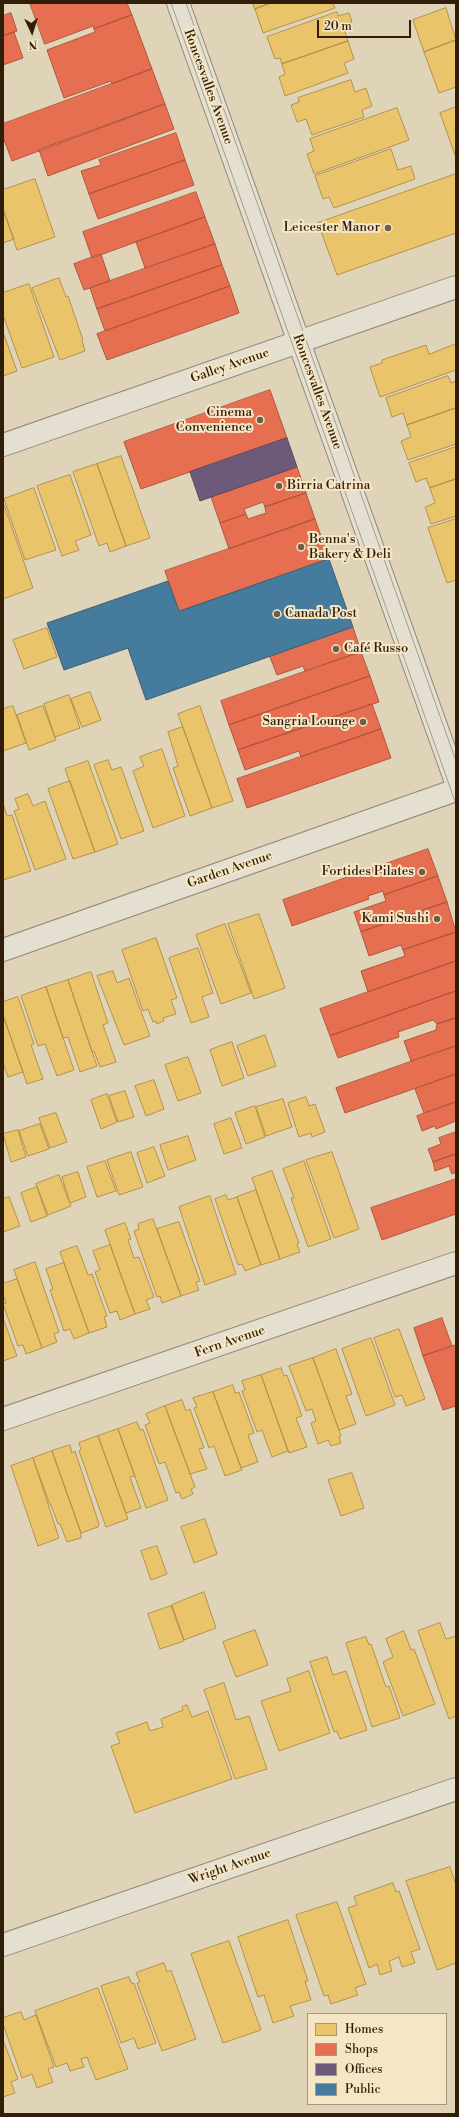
<!DOCTYPE html>
<meta charset="utf-8">
<style>
body{margin:0}
#map{position:relative;width:459px;height:2117px;overflow:hidden;background:#e0d4b8;font-family:"Libre Bodoni",serif}
canvas{display:block}
.frame{position:absolute;inset:0;border:4px solid #301d0a;pointer-events:none}
.legend{position:absolute;left:307px;top:2013px;width:140px;height:92px;box-sizing:border-box;background:#f5e7c6;border:1px solid #a6967b;margin:0;padding:5px 7px;list-style:none;font-size:12px;color:#301d0a}
.legend li{display:flex;align-items:center;gap:8px;height:20px}
.legend b{width:20px;border:1px solid #a6967b}
.north{position:absolute;left:12px;top:12px;width:40px;height:40px;-webkit-text-stroke:3px #f5e7c6;paint-order:stroke;rotate:176deg;font-size:11px;font-weight:700;line-height:16px;text-align:center;color:#301d0a}
.north::after{content:'';display:block;margin:auto;width:14px;height:18px;background:#301d0a;clip-path:polygon(50% 0,100% 100%,50% 72%,0 100%)}
.scale{position:absolute;left:317px;top:20px;width:94px;height:18px;box-sizing:border-box;border:2px solid #301d0a;border-top:0;padding-left:5px;font-size:12px;line-height:14px;white-space:nowrap;color:#301d0a;-webkit-text-stroke:3px #f5e7c6;paint-order:stroke}
</style>
<div id="map">
<canvas width="459" height="2117"></canvas>
<div class="frame"></div>
<ul class="legend">
<li><b style="height:11px;background:#e9c46a"></b>Homes</li>
<li><b style="height:11px;background:#e76f51"></b>Shops</li>
<li><b style="height:11px;background:#6d597a"></b>Offices</li>
<li><b style="height:11px;background:#457b9d"></b>Public</li>
</ul>
<div class="north">N</div>
<div class="scale">20 m</div>
</div>
<script>
const context = document.querySelector('canvas').getContext('2d');
context.lineJoin = 'round';
function fill(path, color) {
  context.fillStyle = color;
  context.fill(path, 'evenodd');
}
function strokePath(path, color, width, dash) {
  context.strokeStyle = color;
  context.lineWidth = width;
  context.lineCap = dash ? 'butt' : 'round';
  context.setLineDash(dash || []);
  context.stroke(path);
}
function drawText(font, color, halo, rows, align = 'center') {
  context.font = font + ' "Libre Bodoni",serif';
  context.lineWidth = 4;
  context.setLineDash([]);
  context.textBaseline = 'middle';
  context.strokeStyle = halo;
  context.fillStyle = color;
  for (const [text, x, y, turn = 0] of rows) {
    context.save();
    context.translate(x, y);
    context.rotate((+turn || 0) * Math.PI / 180);
    context.textAlign = isNaN(turn) ? turn : align;
    if (halo) context.strokeText(text, 0, 0);
    context.fillText(text, 0, 0);
    context.restore();
  }
}
const homes = new Path2D(`
 M 253,3 L 271,3 L 255,9 Z
 M 271,3 L 333,3 L 335,8 L 263,33 L 255,9 Z
 M 446,8 L 456,40 L 424,52 L 413,20 Z
 M 337,12 L 338,16 L 349,13 L 352,22 L 343,26 L 348,41 L 282,64 L 280,58 L 275,59 L 267,37 Z
 M 456,40 L 456,87 L 439,93 L 424,52 Z
 M 348,41 L 354,59 L 344,63 L 348,73 L 285,96 L 279,77 L 285,74 L 282,64 Z
 M 351,80 L 355,92 L 366,88 L 372,106 L 362,110 L 364,117 L 312,135 L 306,119 L 297,122 L 291,105 L 299,102 L 298,98 Z
 M 456,107 L 456,158 L 440,113 Z
 M 397,108 L 409,140 L 314,174 L 307,154 L 314,151 L 310,139 Z
 M 391,149 L 398,170 L 411,166 L 415,179 L 334,208 L 329,197 L 323,199 L 315,176 Z
 M 456,174 L 456,233 L 337,275 L 318,223 Z
 M 35,179 L 55,237 L 17,250 L 3,209 L 3,190 Z
 M 3,209 L 14,239 L 3,243 Z
 M 59,278 L 66,297 L 68,296 L 83,340 L 82,341 L 85,351 L 60,360 L 32,288 Z
 M 29,284 L 54,357 L 22,368 L 3,315 L 3,293 Z
 M 3,332 L 17,371 L 3,376 Z
 M 456,344 L 456,370 L 380,397 L 370,367 L 382,363 L 382,360 L 426,345 L 429,354 Z
 M 448,376 L 451,383 L 456,381 L 456,408 L 407,425 L 403,413 L 392,417 L 386,398 Z
 M 456,408 L 456,444 L 408,460 L 401,441 L 411,437 L 407,425 Z
 M 456,447 L 456,479 L 430,488 L 426,478 L 416,482 L 409,463 Z
 M 121,456 L 150,538 L 126,546 L 97,464 Z
 M 97,464 L 126,546 L 110,552 L 107,543 L 99,546 L 73,472 Z
 M 70,475 L 91,535 L 75,541 L 79,550 L 62,556 L 37,486 Z
 M 456,479 L 456,516 L 431,524 L 425,507 L 435,503 L 430,488 Z
 M 34,488 L 56,550 L 25,560 L 4,499 Z
 M 3,502 L 33,588 L 3,599 Z
 M 456,519 L 456,580 L 447,583 L 428,528 Z
 M 47,628 L 57,657 L 24,669 L 13,640 Z
 M 90,692 L 101,720 L 82,727 L 71,699 Z
 M 69,695 L 80,728 L 55,737 L 44,704 Z
 M 13,706 L 26,743 L 3,751 L 3,709 Z
 M 43,706 L 56,740 L 29,750 L 17,715 Z
 M 200,706 L 233,801 L 212,808 L 178,714 Z
 M 183,727 L 212,808 L 190,816 L 173,768 L 178,766 L 168,732 Z
 M 162,749 L 185,816 L 153,828 L 133,771 L 144,766 L 140,757 Z
 M 108,760 L 112,770 L 121,767 L 144,831 L 121,839 L 94,765 Z
 M 88,761 L 118,844 L 95,852 L 65,769 Z
 M 70,781 L 95,852 L 73,859 L 48,789 Z
 M 28,794 L 33,806 L 45,801 L 66,859 L 35,870 L 14,811 L 19,809 L 15,799 Z
 M 3,803 L 7,816 L 12,815 L 31,871 L 3,880 Z
 M 259,914 L 285,988 L 254,999 L 228,924 Z
 M 225,924 L 251,993 L 221,1004 L 196,935 Z
 M 156,938 L 177,998 L 171,1000 L 176,1014 L 163,1018 L 164,1021 L 157,1024 L 156,1021 L 153,1022 L 148,1009 L 143,1011 L 122,950 Z
 M 198,948 L 213,993 L 202,997 L 209,1017 L 191,1023 L 169,958 Z
 M 113,971 L 117,983 L 129,978 L 150,1036 L 124,1045 L 97,976 Z
 M 91,972 L 108,1023 L 103,1025 L 116,1062 L 100,1067 L 94,1051 L 92,1052 L 68,980 Z
 M 68,980 L 97,1066 L 80,1072 L 68,1037 L 63,1038 L 46,987 Z
 M 46,987 L 74,1070 L 57,1076 L 45,1044 L 38,1046 L 21,996 Z
 M 18,997 L 34,1044 L 31,1045 L 43,1079 L 27,1084 L 3,1015 L 3,1002 Z
 M 3,1015 L 23,1072 L 8,1077 L 3,1063 Z
 M 265,1035 L 276,1066 L 248,1076 L 237,1046 Z
 M 232,1042 L 244,1078 L 222,1086 L 210,1050 Z
 M 188,1057 L 201,1093 L 178,1101 L 165,1065 Z
 M 154,1080 L 164,1109 L 146,1116 L 135,1086 Z
 M 125,1091 L 134,1117 L 118,1122 L 109,1096 Z
 M 107,1094 L 117,1122 L 101,1129 L 91,1100 Z
 M 306,1097 L 309,1106 L 315,1104 L 325,1132 L 312,1137 L 311,1133 L 299,1137 L 288,1103 Z
 M 283,1099 L 292,1127 L 266,1136 L 256,1107 Z
 M 255,1106 L 265,1137 L 246,1144 L 235,1113 Z
 M 56,1113 L 67,1142 L 50,1148 L 39,1118 Z
 M 231,1118 L 242,1148 L 224,1154 L 214,1124 Z
 M 40,1124 L 49,1149 L 28,1156 L 19,1131 Z
 M 18,1130 L 26,1157 L 11,1162 L 3,1134 Z
 M 188,1136 L 196,1160 L 168,1170 L 160,1145 Z
 M 154,1147 L 165,1176 L 147,1183 L 137,1153 Z
 M 131,1152 L 143,1187 L 119,1195 L 107,1160 Z
 M 332,1152 L 359,1229 L 334,1238 L 306,1160 Z
 M 105,1161 L 116,1191 L 97,1197 L 87,1167 Z
 M 304,1161 L 331,1239 L 308,1247 L 291,1198 L 294,1198 L 283,1169 Z
 M 272,1171 L 299,1243 L 297,1244 L 300,1252 L 280,1259 L 252,1178 Z
 M 78,1172 L 86,1197 L 70,1203 L 62,1177 Z
 M 59,1175 L 71,1206 L 48,1215 L 36,1184 Z
 M 37,1187 L 47,1216 L 31,1222 L 21,1193 Z
 M 256,1190 L 280,1259 L 261,1265 L 237,1197 Z
 M 226,1195 L 228,1200 L 237,1197 L 261,1265 L 245,1271 L 242,1264 L 238,1265 L 215,1199 Z
 M 210,1196 L 236,1274 L 205,1285 L 179,1207 Z
 M 9,1197 L 20,1226 L 3,1232 L 3,1199 Z
 M 153,1219 L 181,1296 L 162,1303 L 160,1296 L 157,1297 L 134,1231 L 139,1229 L 138,1224 Z
 M 179,1222 L 200,1281 L 196,1282 L 199,1290 L 181,1296 L 157,1229 Z
 M 125,1223 L 131,1239 L 128,1240 L 134,1258 L 139,1257 L 154,1297 L 146,1300 L 150,1309 L 135,1314 L 105,1230 Z
 M 110,1245 L 135,1314 L 120,1320 L 117,1311 L 110,1313 L 95,1272 L 100,1270 L 93,1251 Z
 M 77,1246 L 88,1275 L 92,1274 L 107,1316 L 104,1317 L 107,1327 L 89,1333 L 60,1252 Z
 M 35,1262 L 59,1332 L 54,1334 L 57,1342 L 42,1348 L 14,1270 Z
 M 64,1263 L 89,1333 L 74,1339 L 70,1329 L 64,1331 L 50,1290 L 53,1289 L 46,1269 Z
 M 17,1279 L 42,1348 L 26,1354 L 23,1345 L 18,1346 L 3,1304 L 6,1303 L 3,1294 L 3,1284 Z
 M 3,1318 L 17,1356 L 3,1361 Z
 M 399,1329 L 425,1399 L 406,1406 L 402,1395 L 395,1397 L 374,1338 Z
 M 371,1338 L 395,1405 L 366,1416 L 342,1349 Z
 M 336,1349 L 352,1394 L 346,1396 L 356,1424 L 339,1430 L 313,1358 Z
 M 313,1358 L 341,1436 L 339,1437 L 341,1443 L 331,1446 L 328,1440 L 318,1444 L 311,1423 L 316,1421 L 312,1409 L 306,1411 L 289,1366 Z
 M 281,1368 L 284,1376 L 287,1375 L 302,1416 L 296,1418 L 307,1447 L 289,1453 L 261,1375 Z
 M 261,1375 L 288,1451 L 272,1457 L 262,1430 L 257,1432 L 242,1391 L 245,1390 L 242,1381 Z
 M 233,1385 L 235,1393 L 239,1392 L 254,1433 L 248,1435 L 258,1462 L 241,1468 L 213,1392 Z
 M 213,1392 L 242,1470 L 225,1476 L 214,1446 L 209,1448 L 194,1408 L 197,1407 L 193,1398 Z
 M 182,1400 L 186,1411 L 190,1409 L 204,1448 L 199,1449 L 207,1469 L 190,1474 L 165,1406 Z
 M 165,1406 L 195,1487 L 191,1489 L 193,1494 L 182,1499 L 179,1492 L 176,1493 L 165,1462 L 159,1464 L 145,1425 L 150,1423 L 146,1414 Z
 M 137,1422 L 140,1430 L 143,1429 L 168,1500 L 146,1508 L 118,1429 Z
 M 118,1429 L 135,1476 L 130,1477 L 141,1508 L 126,1513 L 98,1436 Z
 M 98,1436 L 128,1519 L 106,1527 L 79,1451 L 81,1450 L 79,1443 Z
 M 70,1445 L 72,1453 L 75,1451 L 99,1524 L 98,1527 L 81,1533 L 52,1451 Z
 M 52,1451 L 81,1533 L 81,1538 L 67,1542 L 60,1524 L 58,1524 L 51,1505 L 50,1505 L 33,1458 Z
 M 33,1458 L 59,1538 L 38,1546 L 11,1466 Z
 M 352,1473 L 364,1508 L 341,1516 L 328,1480 Z
 M 205,1519 L 217,1554 L 194,1563 L 181,1527 Z
 M 157,1546 L 167,1574 L 151,1580 L 141,1551 Z
 M 204,1592 L 216,1628 L 184,1640 L 172,1605 Z
 M 171,1606 L 184,1641 L 160,1649 L 148,1614 Z
 M 440,1623 L 446,1639 L 456,1636 L 456,1716 L 449,1719 L 418,1631 Z
 M 255,1630 L 268,1665 L 236,1677 L 223,1642 Z
 M 404,1631 L 411,1650 L 414,1649 L 435,1704 L 403,1716 L 383,1662 L 393,1657 L 386,1639 Z
 M 366,1637 L 369,1645 L 371,1644 L 386,1687 L 389,1686 L 400,1718 L 372,1727 L 346,1643 Z
 M 327,1657 L 333,1675 L 346,1671 L 367,1730 L 340,1739 L 337,1731 L 334,1732 L 310,1662 Z
 M 309,1671 L 330,1733 L 279,1751 L 261,1701 L 291,1691 L 287,1679 Z
 M 224,1683 L 236,1720 L 249,1716 L 267,1769 L 235,1779 L 204,1690 Z
 M 187,1705 L 192,1717 L 208,1711 L 232,1779 L 135,1813 L 111,1746 L 120,1743 L 116,1733 L 147,1722 L 150,1731 L 163,1727 L 161,1719 L 183,1710 L 182,1707 Z
 M 450,1867 L 456,1885 L 456,1963 L 437,1970 L 406,1881 Z
 M 393,1883 L 396,1892 L 399,1891 L 420,1949 L 411,1952 L 415,1963 L 402,1967 L 399,1957 L 389,1961 L 392,1971 L 380,1975 L 377,1964 L 369,1968 L 348,1908 L 357,1905 L 354,1897 Z
 M 337,1902 L 366,1984 L 355,1988 L 358,1995 L 331,2004 L 328,1995 L 324,1996 L 296,1915 Z
 M 288,1920 L 308,1981 L 305,1981 L 311,2000 L 290,2006 L 294,2016 L 273,2023 L 264,1995 L 258,1997 L 238,1937 Z
 M 229,1941 L 261,2030 L 223,2043 L 191,1954 Z
 M 164,1963 L 167,1972 L 171,1970 L 196,2039 L 162,2051 L 137,1983 L 140,1982 L 136,1973 Z
 M 129,1977 L 132,1984 L 134,1983 L 156,2043 L 138,2049 L 134,2038 L 121,2043 L 101,1986 Z
 M 98,1988 L 128,2069 L 96,2080 L 87,2057 L 81,2059 L 84,2067 L 70,2071 L 67,2063 L 56,2067 L 35,2011 Z
 M 21,2012 L 24,2020 L 36,2015 L 54,2067 L 48,2069 L 53,2082 L 37,2088 L 32,2074 L 22,2078 L 3,2024 L 3,2018 Z
 M 3,2040 L 18,2079 L 11,2082 L 15,2093 L 3,2097 Z`);
const shops = new Path2D(`
 M 30,3 L 127,3 L 132,15 L 94,29 L 93,26 L 45,44 Z
 M 11,13 L 17,31 L 3,36 L 3,16 Z
 M 132,15 L 152,69 L 112,84 L 111,81 L 64,98 L 47,50 L 95,32 L 94,29 Z
 M 14,32 L 23,58 L 3,65 L 3,36 Z
 M 152,69 L 165,104 L 12,161 L 3,137 L 3,124 Z
 M 165,104 L 174,129 L 48,176 L 39,150 Z
 M 176,133 L 185,160 L 89,194 L 81,171 L 101,165 L 99,160 Z
 M 185,160 L 194,185 L 98,219 L 89,194 Z
 M 196,192 L 205,217 L 92,258 L 83,232 Z
 M 205,217 L 215,244 L 145,268 L 136,242 Z
 M 215,244 L 222,265 L 97,309 L 90,288 Z
 M 101,254 L 110,281 L 84,290 L 74,264 Z
 M 222,265 L 230,286 L 105,331 L 97,309 Z
 M 230,286 L 239,313 L 107,360 L 97,334 Z
 M 270,390 L 287,438 L 141,489 L 124,442 Z
 M 297,467 L 306,493 L 265,507 L 263,502 L 244,509 L 246,514 L 220,523 L 211,497 Z
 M 306,493 L 315,519 L 229,549 L 220,523 L 246,514 L 248,519 L 266,513 L 265,507 Z
 M 315,519 L 329,559 L 179,611 L 165,571 Z
 M 353,627 L 361,652 L 305,671 L 303,666 L 277,675 L 270,657 Z
 M 361,652 L 370,676 L 229,725 L 221,701 Z
 M 370,676 L 379,702 L 238,750 L 229,725 Z
 M 372,704 L 381,729 L 301,757 L 299,751 L 245,770 L 238,750 Z
 M 381,729 L 391,758 L 247,808 L 237,779 Z
 M 428,849 L 438,876 L 384,895 L 383,891 L 368,896 L 369,899 L 292,926 L 283,900 Z
 M 438,876 L 447,902 L 361,932 L 354,912 L 386,901 L 384,895 Z
 M 447,902 L 456,932 L 403,950 L 401,945 L 369,956 L 361,932 Z
 M 456,932 L 456,961 L 368,992 L 361,971 L 405,956 L 403,950 Z
 M 456,961 L 456,991 L 330,1036 L 320,1009 Z
 M 456,991 L 456,1018 L 437,1024 L 433,1020 L 398,1032 L 399,1037 L 338,1058 L 330,1036 Z
 M 456,1018 L 456,1046 L 411,1061 L 404,1041 L 436,1030 L 437,1024 Z
 M 456,1046 L 456,1074 L 345,1113 L 336,1088 Z
 M 456,1074 L 456,1102 L 424,1113 L 415,1089 Z
 M 456,1102 L 456,1121 L 436,1129 L 435,1126 L 422,1131 L 417,1116 Z
 M 456,1132 L 456,1154 L 433,1162 L 428,1149 L 441,1144 L 439,1138 Z
 M 456,1154 L 456,1172 L 452,1174 L 449,1166 L 435,1171 L 433,1162 Z
 M 456,1179 L 456,1214 L 382,1240 L 371,1208 Z
 M 442,1318 L 452,1346 L 423,1356 L 414,1328 Z
 M 456,1345 L 456,1406 L 443,1410 L 423,1356 Z`);
const offices = new Path2D(`
 M 287,438 L 297,467 L 200,501 L 190,472 Z`);
const public = new Path2D(`
 M 329,559 L 353,627 L 146,700 L 128,648 L 64,670 L 47,623 L 168,581 L 179,611 Z`);
const minor = new Path2D(`
 M 3,445 L 456,287
 M 3,950 L 456,790
 M 3,1419 L 456,1263
 M 3,1945 L 456,1789`);
const tertiary = new Path2D(`
 M 178,3 L 456,782`);
const tram = new Path2D(`
 M 171,3 L 456,804
 M 186,3 L 456,761`);
const markers = [
 [388,228,4,"#6e5d47"],
 [260,420,4,"#6e5d47"],
 [279,486,4,"#6e5d47"],
 [301,547,4,"#6e5d47"],
 [277,614,4,"#6e5d47"],
 [336,649,4,"#6e5d47"],
 [363,722,4,"#6e5d47"],
 [422,872,4,"#6e5d47"],
 [437,919,4,"#6e5d47"]
];
const streetNames = [
 ["Roncesvalles Avenue",208,87,70],
 ["Galley Avenue",230,366,-19],
 ["Roncesvalles Avenue",317,392,70],
 ["Garden Avenue",230,870,-19],
 ["Fern Avenue",230,1342,-19],
 ["Wright Avenue",230,1867,-19]
];
const poiNames = [
 ["Leicester Manor",380,228],
 ["Cinema",252,413],
 ["Convenience",252,428],
 ["Birria Catrina",287,486,"left"],
 ["Benna's",309,540,"left"],
 ["Bakery & Deli",309,555,"left"],
 ["Canada Post",285,614,"left"],
 ["Café Russo",344,649,"left"],
 ["Sangria Lounge",355,722],
 ["Fortides Pilates",414,872],
 ["Kami Sushi",429,919]
];
fill(homes, '#e9c46a');
strokePath(homes, '#b2924d', 1);
fill(shops, '#e76f51');
strokePath(shops, '#b0563c', 1);
fill(offices, '#6d597a');
strokePath(offices, '#5b4758', 1);
fill(public, '#457b9d');
strokePath(public, '#3f5f71', 1);
strokePath(minor, '#918877', 24);
strokePath(tertiary, '#918877', 24);
strokePath(minor, '#e5dfd1', 22);
strokePath(tertiary, '#e5dfd1', 22);
strokePath(tram, '#a39c90', 1);
for (const [x, y, r, color] of markers) {
  const dot = new Path2D();
  dot.arc(x, y, r, 0, 2 * Math.PI);
  context.fillStyle = color;
  context.fill(dot);
  strokePath(dot, '#f5e7c6', 1.5);
}
drawText('13px', '#301d0a', '#f5e7c6', streetNames);
drawText('13px', '#301d0a', '#f5e7c6', poiNames, 'right');
</script>
